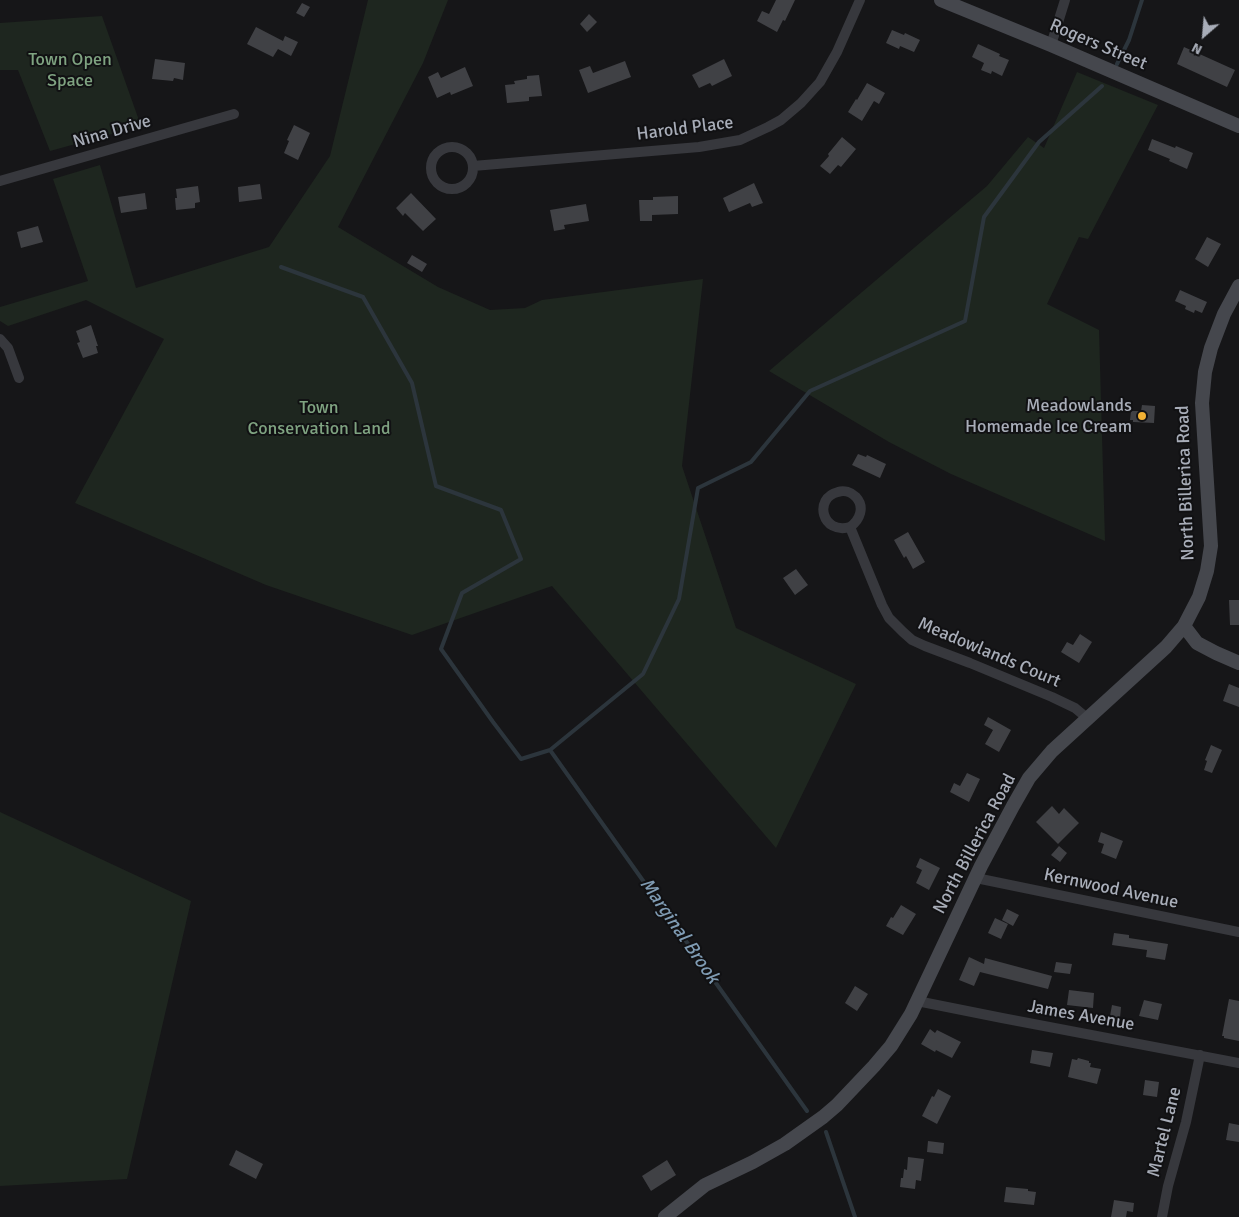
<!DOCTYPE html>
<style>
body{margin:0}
#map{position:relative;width:1239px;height:1217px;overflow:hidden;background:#161618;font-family:Signika,sans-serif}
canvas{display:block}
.north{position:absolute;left:1179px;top:10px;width:50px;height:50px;-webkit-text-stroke:4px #111113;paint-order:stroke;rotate:207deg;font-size:14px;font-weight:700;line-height:20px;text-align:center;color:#a8adb8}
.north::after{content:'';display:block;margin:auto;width:18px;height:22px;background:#a8adb8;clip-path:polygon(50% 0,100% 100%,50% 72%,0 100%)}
</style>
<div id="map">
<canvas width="1239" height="1217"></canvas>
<div class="north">N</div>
</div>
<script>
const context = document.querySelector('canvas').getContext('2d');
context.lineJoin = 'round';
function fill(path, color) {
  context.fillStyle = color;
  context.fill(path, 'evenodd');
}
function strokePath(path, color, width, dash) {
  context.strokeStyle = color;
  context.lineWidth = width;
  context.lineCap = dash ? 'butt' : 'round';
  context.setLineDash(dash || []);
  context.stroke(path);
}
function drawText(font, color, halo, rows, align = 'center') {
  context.font = font + ' Signika,sans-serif';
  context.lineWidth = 4;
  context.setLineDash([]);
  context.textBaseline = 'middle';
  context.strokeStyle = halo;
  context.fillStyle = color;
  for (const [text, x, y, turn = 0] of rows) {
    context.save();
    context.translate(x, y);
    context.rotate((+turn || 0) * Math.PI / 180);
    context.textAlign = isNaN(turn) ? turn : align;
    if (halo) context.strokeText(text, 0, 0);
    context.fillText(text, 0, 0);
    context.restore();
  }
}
const green = new Path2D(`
 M 368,0 L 448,0 L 423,63 L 338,227 L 438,287 L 490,310 L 525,308 L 542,300 L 703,279 L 682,466 L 736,628 L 856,684 L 776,848 L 552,586 L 412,635 L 266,585 L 75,503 L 164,339 L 86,300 L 8,326 L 0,321 L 0,307 L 88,281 L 53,179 L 100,165 L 136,288 L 269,247 L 330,156 Z
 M 102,16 L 141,126 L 50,151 L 18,70 L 0,70 L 0,23 Z
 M 1077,72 L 1158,105 L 1088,239 L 1079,237 L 1047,304 L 1099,330 L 1105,541 L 951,474 L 889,442 L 769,371 L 987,186 L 1028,137 L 1044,148 Z
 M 0,812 L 191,901 L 127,1179 L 0,1186 Z`);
const stream = new Path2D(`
 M 1117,64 L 1129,40 L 1142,0
 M 281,267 L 363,297 L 412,383 L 436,486 L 501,510 L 521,559 L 462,593 L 441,649 L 493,722 L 521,759 L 550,750 L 643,674 L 679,599 L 698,488 L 751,462 L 810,391 L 965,321 L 984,217 L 1039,142 L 1102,86
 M 550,750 L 807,1111
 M 826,1132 L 855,1217`);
const building = new Path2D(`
 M 776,0 L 795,0 L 785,21 L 783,20 L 777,32 L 757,21 L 762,11 L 769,14 Z
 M 302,3 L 310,7 L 304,17 L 296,13 Z
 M 589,14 L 597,22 L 587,32 L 580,24 Z
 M 256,27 L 283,41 L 285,36 L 298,42 L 291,56 L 278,49 L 273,57 L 247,44 Z
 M 892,30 L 904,35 L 905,33 L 920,40 L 914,52 L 900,46 L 899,49 L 886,43 Z
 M 978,44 L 1000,54 L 999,56 L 1009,60 L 1002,76 L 992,71 L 991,74 L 981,70 L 984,63 L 972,57 Z
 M 1184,47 L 1235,70 L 1227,87 L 1177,64 Z
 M 155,59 L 185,63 L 183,80 L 174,78 L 173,81 L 152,79 Z
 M 724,59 L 732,76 L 712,86 L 710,83 L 699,88 L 692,75 Z
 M 625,61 L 631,77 L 588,93 L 579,70 L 590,66 L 593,73 Z
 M 465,67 L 473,86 L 451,95 L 450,92 L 437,98 L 428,77 L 438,72 L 441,78 Z
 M 539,75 L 542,96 L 529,97 L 529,101 L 507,103 L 505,85 L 515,84 L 514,81 L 527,79 L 527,76 Z
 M 867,83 L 885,93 L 879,104 L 874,101 L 862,121 L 848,112 L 856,99 L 857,100 Z
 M 294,125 L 310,133 L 298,160 L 284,153 L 289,141 L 287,140 Z
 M 842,137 L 856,149 L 841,167 L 838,165 L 830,174 L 820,166 L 829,156 L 828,154 Z
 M 1152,139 L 1175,148 L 1176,146 L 1193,153 L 1187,169 L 1169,161 L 1170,159 L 1148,150 Z
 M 754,183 L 763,203 L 752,207 L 750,203 L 729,212 L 723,198 Z
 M 260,184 L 262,199 L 239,202 L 238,187 Z
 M 198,186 L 200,202 L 195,203 L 195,208 L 176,210 L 175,198 L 177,198 L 176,189 Z
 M 145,193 L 147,209 L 121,213 L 118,197 Z
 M 411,193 L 436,219 L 423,231 L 405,213 L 403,216 L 396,208 Z
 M 678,196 L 678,214 L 652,215 L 652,221 L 640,221 L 639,200 L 653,200 L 653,197 Z
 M 586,204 L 589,221 L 564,225 L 565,229 L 554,231 L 550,210 Z
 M 38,226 L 43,242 L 21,248 L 17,232 Z
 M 1207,237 L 1221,244 L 1208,267 L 1195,259 Z
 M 412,255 L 427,264 L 422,272 L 407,263 Z
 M 1180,290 L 1207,302 L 1202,313 L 1195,310 L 1194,313 L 1185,309 L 1186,306 L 1175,301 Z
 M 91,325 L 98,346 L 96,346 L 98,353 L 83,358 L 77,343 L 80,342 L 76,331 Z
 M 1142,405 L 1155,406 L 1154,423 L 1133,422 L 1133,420 L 1130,420 L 1131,411 L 1141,411 Z
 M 858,454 L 866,457 L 867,455 L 886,464 L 880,478 L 852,465 Z
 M 908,532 L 925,562 L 913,569 L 906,556 L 904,558 L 894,540 Z
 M 796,569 L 808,585 L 795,595 L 783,578 Z
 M 1229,600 L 1239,600 L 1239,625 L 1230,625 Z
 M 1080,634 L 1092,642 L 1079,663 L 1061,652 L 1067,642 L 1073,645 Z
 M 1229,684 L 1239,688 L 1239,707 L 1223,701 Z
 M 988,717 L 1011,730 L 999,752 L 985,744 L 993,730 L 984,725 Z
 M 1211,745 L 1222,750 L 1212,773 L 1204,770 L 1207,761 L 1205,760 Z
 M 967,773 L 980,779 L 969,802 L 950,792 L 954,783 L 960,786 Z
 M 1052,806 L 1059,814 L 1064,808 L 1079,823 L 1058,844 L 1036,822 Z
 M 1101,832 L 1123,841 L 1116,859 L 1101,853 L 1104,844 L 1098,842 Z
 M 1059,846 L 1067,853 L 1060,862 L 1051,855 Z
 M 920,858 L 940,868 L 929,890 L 916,883 L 922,870 L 916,867 Z
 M 901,905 L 916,914 L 903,935 L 886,926 L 891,917 L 893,918 Z
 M 1007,909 L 1019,915 L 1013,926 L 1002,920 Z
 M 995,918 L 1008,924 L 1001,939 L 988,933 Z
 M 1114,933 L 1129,935 L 1129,938 L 1168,944 L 1165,960 L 1146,957 L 1147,950 L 1112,945 Z
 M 969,957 L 984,964 L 985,958 L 1052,976 L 1048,989 L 980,972 L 974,986 L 959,980 Z
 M 1056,962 L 1072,964 L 1070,974 L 1054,972 Z
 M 855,986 L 868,994 L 857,1011 L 845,1003 Z
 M 1069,990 L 1094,993 L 1093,1008 L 1067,1005 Z
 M 1229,999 L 1239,1001 L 1239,1041 L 1224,1038 L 1224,1036 L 1222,1036 Z
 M 1144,1000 L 1162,1004 L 1158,1020 L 1139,1016 Z
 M 1112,1005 L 1121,1007 L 1120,1018 L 1110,1016 Z
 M 930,1029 L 935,1033 L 937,1030 L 961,1042 L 952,1058 L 936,1050 L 935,1052 L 921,1044 Z
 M 1032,1050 L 1053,1053 L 1050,1067 L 1030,1063 Z
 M 1078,1058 L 1089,1061 L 1089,1063 L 1091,1063 L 1090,1067 L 1101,1069 L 1097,1084 L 1068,1077 L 1072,1059 L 1077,1060 Z
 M 1145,1080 L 1159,1082 L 1157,1097 L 1143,1095 Z
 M 938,1089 L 951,1096 L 937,1124 L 922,1116 L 932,1096 L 934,1097 Z
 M 1229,1123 L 1239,1125 L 1239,1142 L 1226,1140 Z
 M 928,1141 L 944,1143 L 943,1154 L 927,1152 Z
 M 236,1150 L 263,1164 L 256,1179 L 229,1165 Z
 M 908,1157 L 924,1159 L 921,1181 L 916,1180 L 915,1189 L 900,1187 L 901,1178 L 903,1178 L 904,1169 L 907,1170 Z
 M 667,1160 L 676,1175 L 651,1191 L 642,1176 Z
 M 1006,1187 L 1028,1189 L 1028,1191 L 1036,1192 L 1034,1205 L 1004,1202 Z
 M 1114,1200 L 1134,1203 L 1133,1212 L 1127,1211 L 1126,1217 L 1111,1217 Z`);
const street = new Path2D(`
 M 1051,45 L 1065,0
 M431 168a21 21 0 1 1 42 0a21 21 0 1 1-42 0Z
 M 473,166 L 699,147 L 740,140 L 768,127 L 781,120 L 801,103 L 820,82 L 837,52 L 860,0
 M 0,181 L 234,114
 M 0,339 L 8,348 L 19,378
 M 850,527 C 822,535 813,498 838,492 C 844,490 851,492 856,497 C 865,507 860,520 850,527 L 882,605 L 889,618 L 903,632 L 912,640 L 925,646 L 970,663 L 1052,697 L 1075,708 L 1087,718
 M 976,878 L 1239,932
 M 917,1001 L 1002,1018 L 1239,1063
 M 1162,1217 L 1168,1186 L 1186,1122 L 1200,1055`);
const secondary = new Path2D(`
 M 941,0 L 1051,45 L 1239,126
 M 1184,626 L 1197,643 L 1216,653 L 1239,663
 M 665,1217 L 705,1185 L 753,1162 L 785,1144 L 823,1117 L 837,1105 L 874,1066 L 891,1046 L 911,1014 L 981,866 L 1013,806 L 1029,778 L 1052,751 L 1166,647 L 1184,626 L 1199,597 L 1207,571 L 1211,546 L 1202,403 L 1205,372 L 1211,348 L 1224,314 L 1239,286`);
const markers = [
 [1142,416,5,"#f2b134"]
];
const streetNames = [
 ["Rogers Street",1098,45,23],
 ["Harold Place",685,129,-7],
 ["Nina Drive",112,132,-16],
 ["North Billerica Road",1186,483,-92],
 ["Meadowlands Court",989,653,23],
 ["North Billerica Road",975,844,-62],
 ["Kernwood Avenue",1111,889,12],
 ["James Avenue",1081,1016,10],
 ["Martel Lane",1165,1132,-76]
];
const parkNames = [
 ["Town Open",70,60],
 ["Space",70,81],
 ["Town",319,408],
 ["Conservation Land",319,429]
];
const poiNames = [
 ["Meadowlands",1132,406],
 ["Homemade Ice Cream",1132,427]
];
const waterNames = [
 ["Marginal Brook",679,931,55]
];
fill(green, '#1e261f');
strokePath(stream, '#2c353c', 4);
fill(building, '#404145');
strokePath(street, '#37383d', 10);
strokePath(secondary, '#45474d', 14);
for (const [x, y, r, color] of markers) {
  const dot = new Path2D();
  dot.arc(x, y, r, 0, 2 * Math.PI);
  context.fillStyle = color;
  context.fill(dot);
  strokePath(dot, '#111113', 2);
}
drawText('18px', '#a8adb8', '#111113', streetNames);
drawText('18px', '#7fa381', '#111113', parkNames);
drawText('18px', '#a8adb8', '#111113', poiNames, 'right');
drawText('italic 19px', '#7f9bb3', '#111113', waterNames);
</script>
